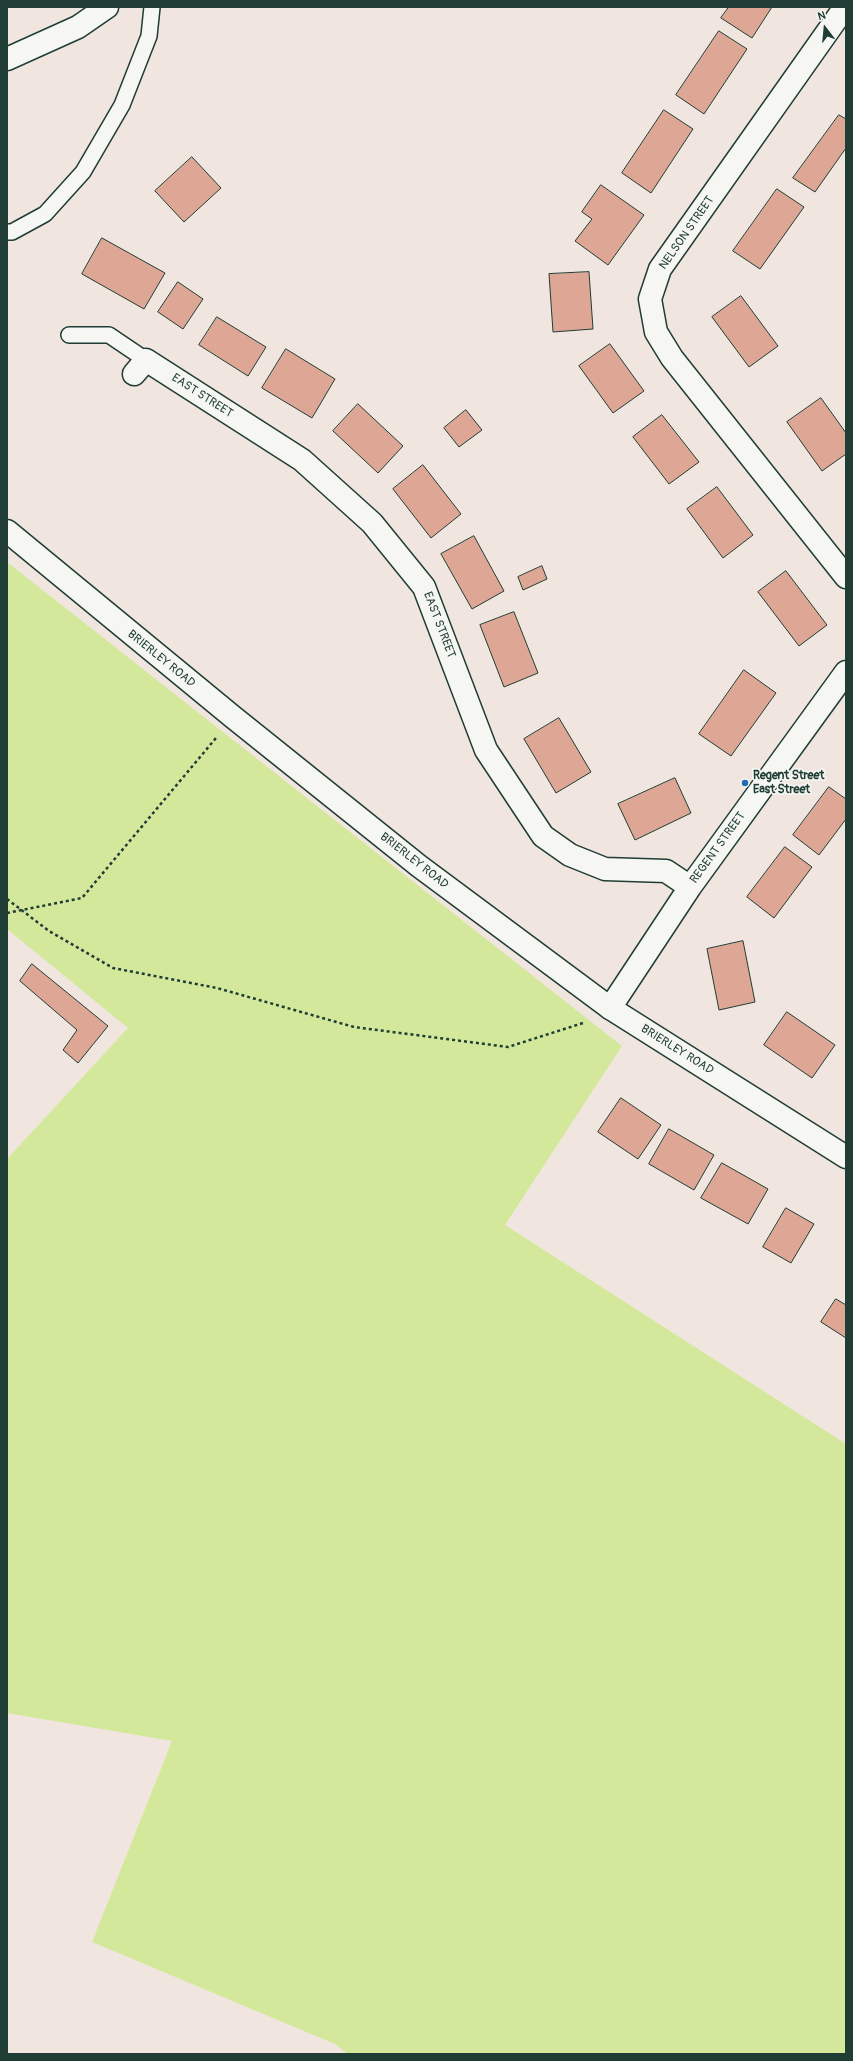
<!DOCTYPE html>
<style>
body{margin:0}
#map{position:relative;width:853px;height:2061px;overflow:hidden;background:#f1e6df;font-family:Pangolin,sans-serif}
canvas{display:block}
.frame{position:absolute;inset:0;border:8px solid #1f3d34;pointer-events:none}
.north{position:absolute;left:805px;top:8px;width:40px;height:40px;-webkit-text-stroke:3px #f6f6f2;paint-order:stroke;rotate:344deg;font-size:11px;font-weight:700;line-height:16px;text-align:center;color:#1f3d34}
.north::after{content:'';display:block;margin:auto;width:14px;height:18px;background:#1f3d34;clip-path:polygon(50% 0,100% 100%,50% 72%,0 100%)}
</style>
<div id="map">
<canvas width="853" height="2061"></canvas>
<div class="frame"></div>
<div class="north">N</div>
</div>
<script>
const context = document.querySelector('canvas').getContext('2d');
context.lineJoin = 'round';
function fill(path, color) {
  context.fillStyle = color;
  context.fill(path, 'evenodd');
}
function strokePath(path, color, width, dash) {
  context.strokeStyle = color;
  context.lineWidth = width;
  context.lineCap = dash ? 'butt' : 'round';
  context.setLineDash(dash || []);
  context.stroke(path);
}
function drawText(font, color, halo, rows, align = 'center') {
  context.font = font + ' Pangolin,sans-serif';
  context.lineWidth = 3.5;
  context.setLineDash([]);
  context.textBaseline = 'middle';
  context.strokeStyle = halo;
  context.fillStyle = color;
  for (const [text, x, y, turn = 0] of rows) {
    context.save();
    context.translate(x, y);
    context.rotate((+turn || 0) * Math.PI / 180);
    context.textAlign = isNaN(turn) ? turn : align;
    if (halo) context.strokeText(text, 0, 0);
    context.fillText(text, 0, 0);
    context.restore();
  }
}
const green = new Path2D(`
 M 7,562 L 622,1046 L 505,1225 L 846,1444 L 846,2054 L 348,2054 L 335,2044 L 92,1942 L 172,1741 L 7,1713 L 7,1159 L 128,1028 L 7,929 Z`);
const building = new Path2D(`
 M 729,7 L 772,7 L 752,38 L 721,18 Z
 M 719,31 L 747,49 L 704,114 L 676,95 Z
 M 664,110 L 693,129 L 651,193 L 622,173 Z
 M 839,115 L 846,119 L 846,148 L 815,192 L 793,178 Z
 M 192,157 L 221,188 L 184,222 L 155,191 Z
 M 601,185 L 644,215 L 608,265 L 575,241 L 592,219 L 582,212 Z
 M 777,189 L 804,207 L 760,269 L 733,251 Z
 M 102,238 L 165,273 L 144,309 L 82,274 Z
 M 589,272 L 593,329 L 553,332 L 549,274 Z
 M 178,282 L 203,299 L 183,329 L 158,312 Z
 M 741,296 L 778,346 L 749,367 L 712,317 Z
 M 217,317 L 266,347 L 248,376 L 199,345 Z
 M 610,344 L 644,391 L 613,413 L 579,366 Z
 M 286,349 L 335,379 L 312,418 L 262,388 Z
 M 821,398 L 846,433 L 846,454 L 822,471 L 787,422 Z
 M 358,404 L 403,446 L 378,473 L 333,431 Z
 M 466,410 L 482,430 L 459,447 L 444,428 Z
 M 662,415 L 699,462 L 669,484 L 633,437 Z
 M 423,465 L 461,514 L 431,538 L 393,489 Z
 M 717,487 L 753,535 L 723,558 L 687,509 Z
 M 474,536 L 504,591 L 472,609 L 441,554 Z
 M 542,566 L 547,579 L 523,590 L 518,577 Z
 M 786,571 L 827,625 L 799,646 L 758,592 Z
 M 514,612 L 538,673 L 504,687 L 480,625 Z
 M 744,670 L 776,693 L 731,756 L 699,734 Z
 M 559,718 L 591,772 L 556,793 L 524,739 Z
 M 675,778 L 691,813 L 635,840 L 618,804 Z
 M 829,787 L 846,799 L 846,819 L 819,855 L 793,835 Z
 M 785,847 L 812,867 L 774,918 L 747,897 Z
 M 743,941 L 755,1002 L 719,1010 L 707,949 Z
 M 32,964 L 108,1026 L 78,1063 L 63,1050 L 77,1030 L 20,981 Z
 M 787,1012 L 835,1045 L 812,1078 L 764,1045 Z
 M 621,1098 L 661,1125 L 638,1159 L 598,1132 Z
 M 669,1129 L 714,1155 L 694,1190 L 649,1164 Z
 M 722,1163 L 768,1189 L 748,1224 L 701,1198 Z
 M 786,1208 L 814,1224 L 791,1263 L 763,1247 Z
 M 836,1299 L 846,1305 L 846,1338 L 821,1322 Z`);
const path = new Path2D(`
 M 7,899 L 49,931 L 113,968 L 217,988 L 354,1027 L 508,1047 L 583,1023
 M 7,913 L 82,898 L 216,738`);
const service = new Path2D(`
 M 7,232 L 12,232 L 45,214 L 83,172 L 122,105 L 149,36 L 152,7
 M 69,335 L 109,335 L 146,360`);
const minor = new Path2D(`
 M 845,7 L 660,269 L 650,299 L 656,332 L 672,358 L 846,577
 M 134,374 L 146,360 L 302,460 L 372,523 L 424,587 L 486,750 L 543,836 L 570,855 L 605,869 L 666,871 L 690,887
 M 610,1008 L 690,887 L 846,672`);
const tertiary = new Path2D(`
 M 7,59 L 78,27 L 107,7
 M 7,531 L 233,717 L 419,866 L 610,1008 L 846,1157`);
const markers = [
 [745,783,4,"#1f6fb2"]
];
const streetNames = [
 ["NELSON STREET",687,233,-55],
 ["EAST STREET",202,396,33],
 ["EAST STREET",439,625,69],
 ["BRIERLEY ROAD",161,659,39],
 ["REGENT STREET",718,848,-54],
 ["BRIERLEY ROAD",414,861,38],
 ["BRIERLEY ROAD",677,1050,32]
];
const poiNames = [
 ["Regent Street",753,776],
 ["East Street",753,790]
];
fill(green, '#d4e89c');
fill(building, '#dda695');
strokePath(building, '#1f3d34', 1);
strokePath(service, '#1f3d34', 18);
strokePath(minor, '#1f3d34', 25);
strokePath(tertiary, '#1f3d34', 25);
strokePath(path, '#1f3d34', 2.5, [3, 3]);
strokePath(service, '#f6f6f2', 15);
strokePath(minor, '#f6f6f2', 22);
strokePath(tertiary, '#f6f6f2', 22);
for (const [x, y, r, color] of markers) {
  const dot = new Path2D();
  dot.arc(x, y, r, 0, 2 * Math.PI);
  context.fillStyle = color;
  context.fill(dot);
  strokePath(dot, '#f6f6f2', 1.5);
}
drawText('12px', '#1f3d34', '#f6f6f2', streetNames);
drawText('bold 12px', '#1f3d34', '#f6f6f2', poiNames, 'left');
</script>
